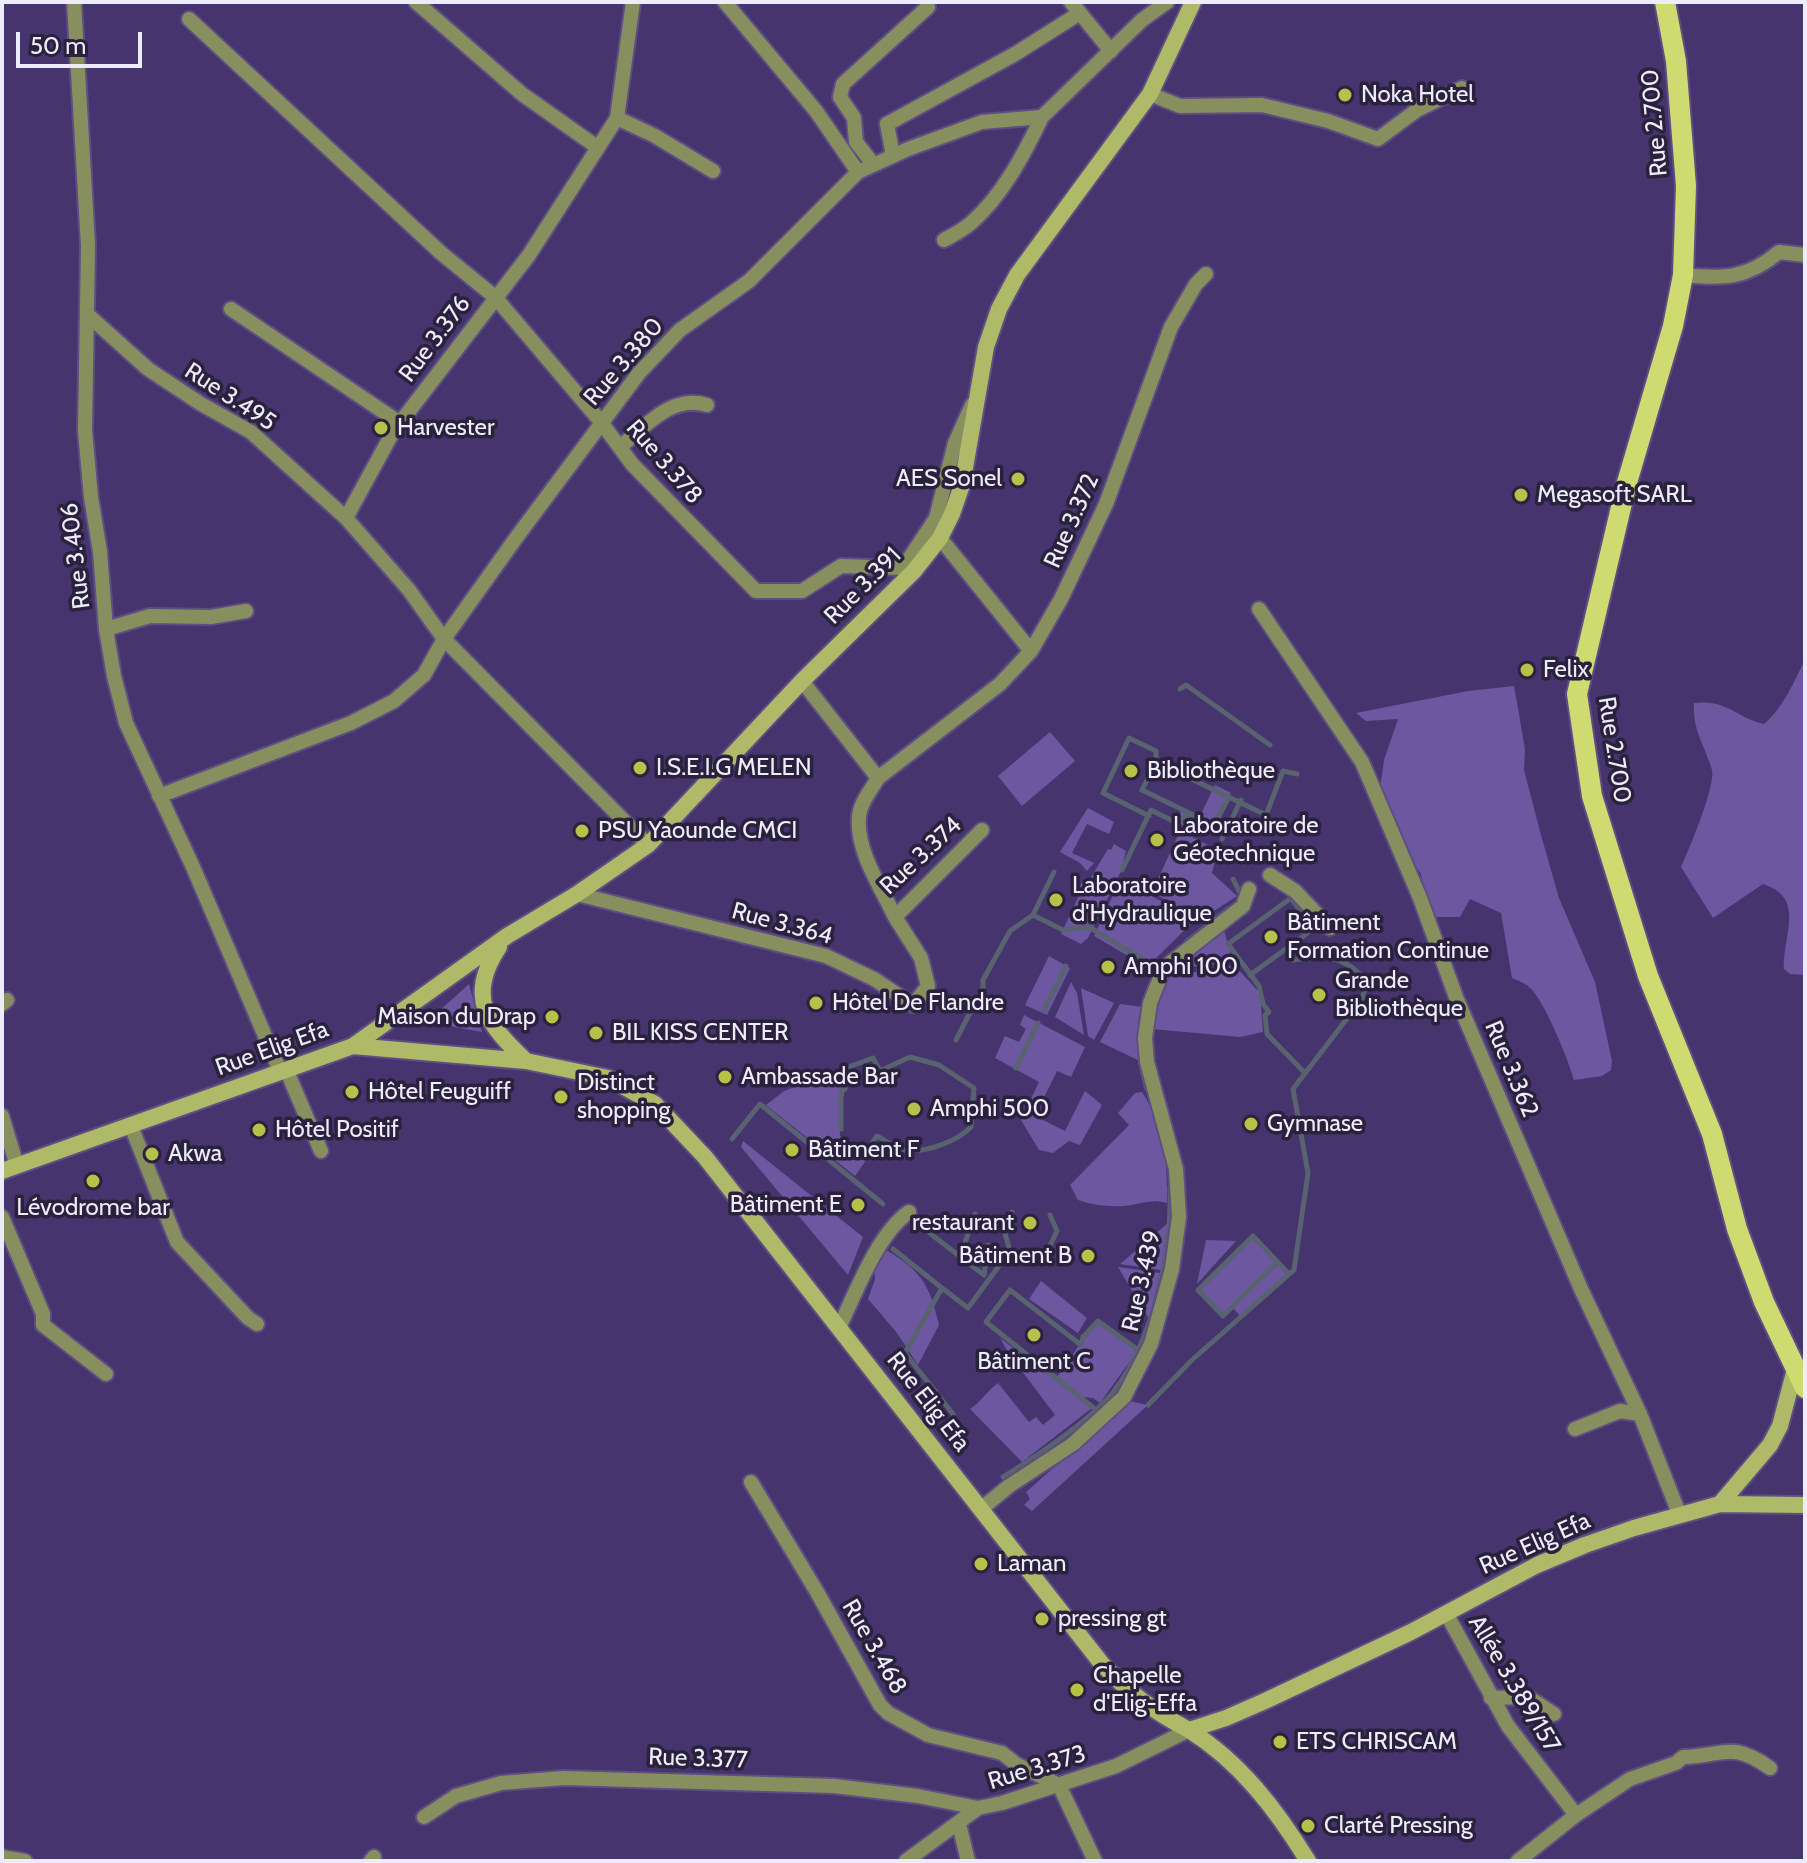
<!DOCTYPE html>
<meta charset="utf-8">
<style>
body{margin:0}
#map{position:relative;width:1807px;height:1863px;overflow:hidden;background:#46346f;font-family:Cabin,sans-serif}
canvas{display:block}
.frame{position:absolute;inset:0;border:4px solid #eeebfa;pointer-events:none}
.scale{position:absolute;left:16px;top:32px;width:126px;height:36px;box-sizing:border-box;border:4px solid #eeebfa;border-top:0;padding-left:10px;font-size:24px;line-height:28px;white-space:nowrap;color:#eeebfa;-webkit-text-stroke:6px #2a223d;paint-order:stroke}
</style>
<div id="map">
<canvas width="1807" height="1863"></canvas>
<div class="frame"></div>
<div class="scale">50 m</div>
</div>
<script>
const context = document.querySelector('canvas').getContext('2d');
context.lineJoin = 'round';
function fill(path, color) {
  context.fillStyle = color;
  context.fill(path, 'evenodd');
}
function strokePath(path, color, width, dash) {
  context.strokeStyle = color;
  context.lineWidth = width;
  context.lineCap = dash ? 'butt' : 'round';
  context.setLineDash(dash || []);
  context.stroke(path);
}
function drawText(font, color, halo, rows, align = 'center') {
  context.font = font + ' Cabin,sans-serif';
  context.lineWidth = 7;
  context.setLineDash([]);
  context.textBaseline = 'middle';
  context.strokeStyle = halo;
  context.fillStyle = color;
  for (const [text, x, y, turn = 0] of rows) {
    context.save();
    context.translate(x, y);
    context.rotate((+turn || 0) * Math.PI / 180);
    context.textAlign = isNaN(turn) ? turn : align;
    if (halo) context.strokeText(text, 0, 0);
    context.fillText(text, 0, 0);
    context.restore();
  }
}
const green = new Path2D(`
 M 1805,660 L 1805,975 L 1790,974 L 1784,969 C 1782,937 1807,898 1763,884 L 1713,918 L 1681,867 C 1689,850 1716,785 1712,770 C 1705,746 1692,729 1694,703 C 1727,699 1737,718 1764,724 C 1784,707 1793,683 1805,660 Z
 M 1514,686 L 1525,749 L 1524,770 L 1541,835 L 1559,898 L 1595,982 L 1612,1061 L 1611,1070 L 1602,1076 L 1574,1080 C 1569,1061 1544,999 1529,987 C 1525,983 1517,980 1512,978 L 1501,913 L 1470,899 L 1460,917 L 1436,917 L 1425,903 L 1421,874 L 1405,852 L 1379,796 L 1384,760 L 1398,719 L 1366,721 L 1356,713 L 1468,691 Z
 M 1050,732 L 1075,761 L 1022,806 L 998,776 Z
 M 1215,785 L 1231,793 L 1214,825 L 1202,835 L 1176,822 L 1182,809 L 1199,818 Z
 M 1088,808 L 1114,822 L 1109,834 L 1087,824 L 1072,853 L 1094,863 L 1087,871 L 1080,863 L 1060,852 Z
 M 1180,831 L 1218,850 L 1212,873 L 1237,896 L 1200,920 L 1152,892 Z
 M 1114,844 L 1126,851 L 1121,871 L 1088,938 L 1081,944 L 1061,934 L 1082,889 L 1080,886 L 1084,878 L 1090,879 L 1108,849 L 1111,850 Z
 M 1120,880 L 1196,919 L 1147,967 L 1094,936 Z
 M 1224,930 L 1232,959 C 1215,965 1197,970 1180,963 Z
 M 1049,956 L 1070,968 L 1047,1015 L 1025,1005 Z
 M 1234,965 L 1260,993 L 1263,1032 L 1240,1037 L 1152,1029 C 1155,1010 1158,982 1173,969 C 1193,976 1215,970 1234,965 Z
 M 1071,982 L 1077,993 L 1084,1035 L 1055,1017 Z
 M 469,984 L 482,1032 L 427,1022 Z
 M 1081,988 L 1114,1003 L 1094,1040 L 1088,1036 Z
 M 1120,1004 L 1143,1007 L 1138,1035 L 1140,1061 L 1100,1042 Z
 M 1024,1015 L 1085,1047 L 1071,1077 L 1057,1071 L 1035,1116 L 1065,1131 L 1085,1091 L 1102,1105 L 1080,1145 L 1069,1141 L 1053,1153 L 1039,1150 L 1021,1120 L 1039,1082 L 995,1058 L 1005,1036 L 1019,1042 L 1026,1029 L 1020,1025 Z
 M 851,1066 L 851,1075 L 845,1078 L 844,1096 L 840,1099 L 840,1136 L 869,1156 L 855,1176 L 766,1105 L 784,1091 Z
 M 1142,1092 C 1164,1125 1168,1165 1167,1203 C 1151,1198 1139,1205 1123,1206 C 1108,1207 1092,1205 1078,1200 L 1070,1185 L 1129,1125 L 1118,1113 L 1135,1093 Z
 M 743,1141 L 863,1237 L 848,1275 L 741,1147 Z
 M 1168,1223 L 1161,1270 L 1120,1264 Z
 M 1253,1236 L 1278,1262 L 1238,1302 L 1278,1265 L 1287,1275 L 1242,1318 L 1232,1307 L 1223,1316 L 1198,1290 Z
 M 1206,1240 L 1236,1241 L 1197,1284 Z
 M 886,1250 C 922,1271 930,1286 939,1325 L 918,1365 L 897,1333 L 868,1299 L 875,1279 L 873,1259 Z
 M 1118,1267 L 1160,1273 L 1149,1319 Z
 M 1041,1281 L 1087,1318 L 1078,1333 L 1029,1299 Z
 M 1096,1321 L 1138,1350 L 1100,1403 L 1093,1398 L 1082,1397 L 1056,1378 Z
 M 1000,1338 L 1092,1408 L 1022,1462 L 970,1409 C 982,1401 987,1391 998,1383 L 1029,1422 L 1036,1417 L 1043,1425 L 1055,1415 L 1009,1354 Z
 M 1129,1401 L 1148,1405 L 1032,1511 L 1024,1505 L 1030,1499 L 1026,1492 Z`);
const stream = new Path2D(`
 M 1180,689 L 1186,685 L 1270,745
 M 1156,762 L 1142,790 L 1214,825 L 1229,797
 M 1149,816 L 1103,793 L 1129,738 L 1156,751 L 1156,762 L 1266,815 L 1283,771 L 1297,774
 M 1222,839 L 1241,800
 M 1122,870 L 1151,810 L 1177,823 L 1190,815
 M 1233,879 L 1241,895 L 1239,900
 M 1033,915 L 1063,930 L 1089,927 L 1157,968
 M 1186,942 L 1228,909
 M 1250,975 L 1313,929 L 1291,898 L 1228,944 L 1259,986 L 1263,1004 L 1269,1012 L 1265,1015 L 1267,1034 L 1304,1072
 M 1044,1010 L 1066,966
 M 1142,1012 C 1137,1039 1139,1062 1147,1089
 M 956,1040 L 983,987 L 983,980 L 1010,931 L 1033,915 L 1054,872
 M 1016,1068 L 1038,1023
 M 841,1129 L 841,1092 L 845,1089 L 846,1071 L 851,1066 L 873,1058 L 880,1071 L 910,1057 L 939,1065 L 974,1088 L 971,1127 C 957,1141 927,1153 906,1150 C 897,1149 885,1140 877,1136 L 869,1147
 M 732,1139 L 760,1104 L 883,1204
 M 1012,1212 L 1004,1230 L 1010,1251 L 1029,1257 L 1048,1250 L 1057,1231 L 1050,1215
 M 914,1221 L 984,1275 L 988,1245
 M 893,1249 L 942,1288
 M 960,1257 L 975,1214
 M 1277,1262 L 1223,1316 L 1198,1290 L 1253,1236 L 1289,1274
 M 1148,1405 L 1192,1360 L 1294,1270 L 1308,1173 L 1293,1089 L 1362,999 L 1367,982 C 1344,954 1326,956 1293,960
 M 1095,1409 L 986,1322 L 1010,1290 L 1081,1345 L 1083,1337 L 1098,1321 L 1137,1349
 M 953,1414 L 905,1353 L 942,1288 L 968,1308 L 1010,1251
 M 1003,1477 C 1035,1457 1091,1420 1114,1391 C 1154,1338 1172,1252 1170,1187`);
const street = new Path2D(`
 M 74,2 L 88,245 L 85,431 L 91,497 L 100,552 L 106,629 L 114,676 L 126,723 L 193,867 L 280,1071
 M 416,2 L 522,94 L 597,147
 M 633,2 L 617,118 L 529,255 L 393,432 L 346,518 L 409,590 L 444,639 L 648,845
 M 725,2 L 816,111 L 858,172
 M 1071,2 L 1111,51
 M 189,19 L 441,253 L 495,297 L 601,422 L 632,464 L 756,591 L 802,591 L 841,566 L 903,568 L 936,518 L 955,443 L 972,405
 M 1150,94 L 1180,106 L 1262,105 L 1328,121 L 1378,139 L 1417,110 L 1462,88
 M 617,118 L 655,136 L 713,171
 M 893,156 L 887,124 L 1015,54 L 1080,13
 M 873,164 L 856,142 L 854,118 L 840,97 L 843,84 L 928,7
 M 944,240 C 953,235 963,230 971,223 C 1003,195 1024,154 1042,117
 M 1683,275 C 1723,279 1747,279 1779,252 L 1805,255
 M 231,309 L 400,423
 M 88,315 L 148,369 L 201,404 L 251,432 L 346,518
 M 620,447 C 645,427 671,394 707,405
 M 940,538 L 1031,651 L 1061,599 L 1106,504 L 1171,327 L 1196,284 L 1206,274
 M 1259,609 L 1362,762 L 1420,898 L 1456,997 L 1581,1289 L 1640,1414 L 1680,1516
 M 106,629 L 150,616 L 211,617 L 246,611
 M 802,681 L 878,778
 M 159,796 L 351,723 L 394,701 L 424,675 L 444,639 L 516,538 L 639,373 L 680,330 L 749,281 L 858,172 L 908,149 L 982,122 L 1042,117 L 1142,20 L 1167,2
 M 982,830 L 895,917 C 881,887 856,851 859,817 C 860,803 871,790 878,778 L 1000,684 L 1031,651
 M 1270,875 L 1295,891 L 1330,928
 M 577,894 L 826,956 L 874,979 L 913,1005 L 928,986 L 921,958 L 895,917
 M 2,1004 L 7,1000
 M 286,1069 L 321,1151
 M 2,1116 L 17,1166
 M 131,1126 L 177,1242 L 248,1318 L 257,1324
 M 2,1217 L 43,1314 L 43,1325 L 106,1374
 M 839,1328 C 855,1294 878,1233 909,1212
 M 1575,1429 L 1620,1411 L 1640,1414
 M 751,1482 L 817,1592 L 880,1705 L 888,1713 L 928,1735 L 1002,1753 L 1016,1764 L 1059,1785 L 1095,1861
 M 981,1509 L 1009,1486 L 1073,1444 L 1124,1397 L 1151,1344 L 1172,1269 L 1179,1217 L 1176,1169 L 1147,1062 L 1145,1038 L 1150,1003 L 1164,968 L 1243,906 L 1249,889
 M 1446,1613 L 1508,1726 L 1576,1815
 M 1491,1698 L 1528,1697 L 1554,1714
 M 424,1817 L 456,1796 L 501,1783 L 564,1778 L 834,1786 L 918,1796 L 978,1808
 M 959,1824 L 968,1861
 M 2,1857 L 25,1861
 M 371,1861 L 374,1857
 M 906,1861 L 978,1808 L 1002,1803 L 1116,1766 L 1189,1730
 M 1518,1861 L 1576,1815 L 1630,1779 L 1676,1763 L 1683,1757 C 1725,1756 1730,1740 1770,1768`);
const secondary = new Path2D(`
 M 499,947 C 465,998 488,1025 526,1061
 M 353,1046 L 507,936 L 577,894 L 648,845 L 802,681 L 914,571 L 940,538 L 952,514 L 962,485 L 986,347 L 999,309 L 1017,275 L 1150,94 L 1193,2
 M 2,1171 L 353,1046 L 526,1061 L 608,1078 L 655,1104 L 705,1157 L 1102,1664 C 1129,1693 1153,1711 1189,1730 L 1226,1718 L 1265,1701 L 1411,1632 L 1537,1565 L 1585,1545 L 1634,1528 L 1720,1504 L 1805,1505
 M 1720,1504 L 1770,1445 L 1780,1426 L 1795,1369
 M 1189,1730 C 1240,1762 1276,1809 1308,1861`);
const primary = new Path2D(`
 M 1665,2 L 1676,61 L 1686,186 L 1683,275 L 1673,326 L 1626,486 L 1577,694 L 1592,796 L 1648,976 L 1712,1134 L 1737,1229 L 1764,1302 L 1805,1388`);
const markers = [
 [1345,95,8,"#b4c24a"],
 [381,428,8,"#b4c24a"],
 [1018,479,8,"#b4c24a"],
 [1521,495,8,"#b4c24a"],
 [1527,670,8,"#b4c24a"],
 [640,768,8,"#b4c24a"],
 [1131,771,8,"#b4c24a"],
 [582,831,8,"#b4c24a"],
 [1157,840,8,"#b4c24a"],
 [1056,900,8,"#b4c24a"],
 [1271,937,8,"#b4c24a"],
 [1108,967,8,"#b4c24a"],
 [1319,995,8,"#b4c24a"],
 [816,1003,8,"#b4c24a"],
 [552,1017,8,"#b4c24a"],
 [596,1033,8,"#b4c24a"],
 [725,1077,8,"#b4c24a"],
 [352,1092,8,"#b4c24a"],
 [561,1097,8,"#b4c24a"],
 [914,1109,8,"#b4c24a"],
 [1251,1124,8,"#b4c24a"],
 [259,1130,8,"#b4c24a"],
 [792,1150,8,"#b4c24a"],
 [152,1154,8,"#b4c24a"],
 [93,1181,8,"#b4c24a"],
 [858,1205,8,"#b4c24a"],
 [1030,1223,8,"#b4c24a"],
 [1088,1256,8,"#b4c24a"],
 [1034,1335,8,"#b4c24a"],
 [981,1564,8,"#b4c24a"],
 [1042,1619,8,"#b4c24a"],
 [1077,1690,8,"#b4c24a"],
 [1280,1742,8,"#b4c24a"],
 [1308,1826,8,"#b4c24a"]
];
const poiNames = [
 ["Noka Hotel",1361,95],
 ["Harvester",397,428],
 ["AES Sonel",1002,479,"right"],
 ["Megasoft SARL",1537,495],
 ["Felix",1543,670],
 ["I.S.E.I.G MELEN",656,768],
 ["Bibliothèque",1147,771],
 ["Laboratoire de",1173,826],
 ["Géotechnique",1173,854],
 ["PSU Yaounde CMCI",598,831],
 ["Laboratoire",1072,886],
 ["d'Hydraulique",1072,914],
 ["Bâtiment",1287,923],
 ["Formation Continue",1287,951],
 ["Amphi 100",1124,967],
 ["Grande",1335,981],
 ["Bibliothèque",1335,1009],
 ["Hôtel De Flandre",832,1003],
 ["Maison du Drap",536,1017,"right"],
 ["BIL KISS CENTER",612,1033],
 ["Ambassade Bar",741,1077],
 ["Distinct",577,1083],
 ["shopping",577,1111],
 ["Hôtel Feuguiff",368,1092],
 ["Amphi 500",930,1109],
 ["Gymnase",1267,1124],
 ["Hôtel Positif",275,1130],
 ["Bâtiment F",808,1150],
 ["Akwa",168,1154],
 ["Bâtiment E",842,1205,"right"],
 ["Lévodrome bar",93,1208,"center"],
 ["restaurant",1014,1223,"right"],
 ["Bâtiment B",1072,1256,"right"],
 ["Bâtiment C",1034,1362,"center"],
 ["Laman",997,1564],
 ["pressing gt",1058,1619],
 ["Chapelle",1093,1676],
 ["d'Elig-Effa",1093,1704],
 ["ETS CHRISCAM",1296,1742],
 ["Clarté Pressing",1324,1826]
];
const streetNames = [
 ["Rue 2.700",1655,123,-95],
 ["Rue 3.376",435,339,-53],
 ["Rue 3.380",624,362,-49],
 ["Rue 3.495",230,397,33],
 ["Rue 3.378",664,462,49],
 ["Rue 3.372",1072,521,-66],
 ["Rue 3.406",76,556,-97],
 ["Rue 3.391",863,586,-45],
 ["Rue 2.700",1614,750,81],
 ["Rue 3.374",921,856,-43],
 ["Rue 3.364",782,924,15],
 ["Rue Elig Efa",272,1049,-20],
 ["Rue 3.362",1511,1069,67],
 ["Rue 3.439",1142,1281,-77],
 ["Rue Elig Efa",928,1402,52],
 ["Rue Elig Efa",1535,1544,-24],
 ["Rue 3.468",874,1647,60],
 ["Allée 3.389/157",1514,1684,59],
 ["Rue 3.377",698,1759,2],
 ["Rue 3.373",1037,1768,-17]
];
fill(green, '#6d57a1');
strokePath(stream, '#58636f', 5);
strokePath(street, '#5e4e82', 18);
strokePath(secondary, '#5e4e82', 20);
strokePath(primary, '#5e4e82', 24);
strokePath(street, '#888f5e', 14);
strokePath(secondary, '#afba69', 16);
strokePath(primary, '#cedb71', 20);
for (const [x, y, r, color] of markers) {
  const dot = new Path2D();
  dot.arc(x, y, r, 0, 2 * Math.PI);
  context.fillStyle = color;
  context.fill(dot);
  strokePath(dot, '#2a223d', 3);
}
drawText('24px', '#eeebfa', '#2a223d', poiNames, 'left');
drawText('24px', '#eeebfa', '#2a223d', streetNames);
</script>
